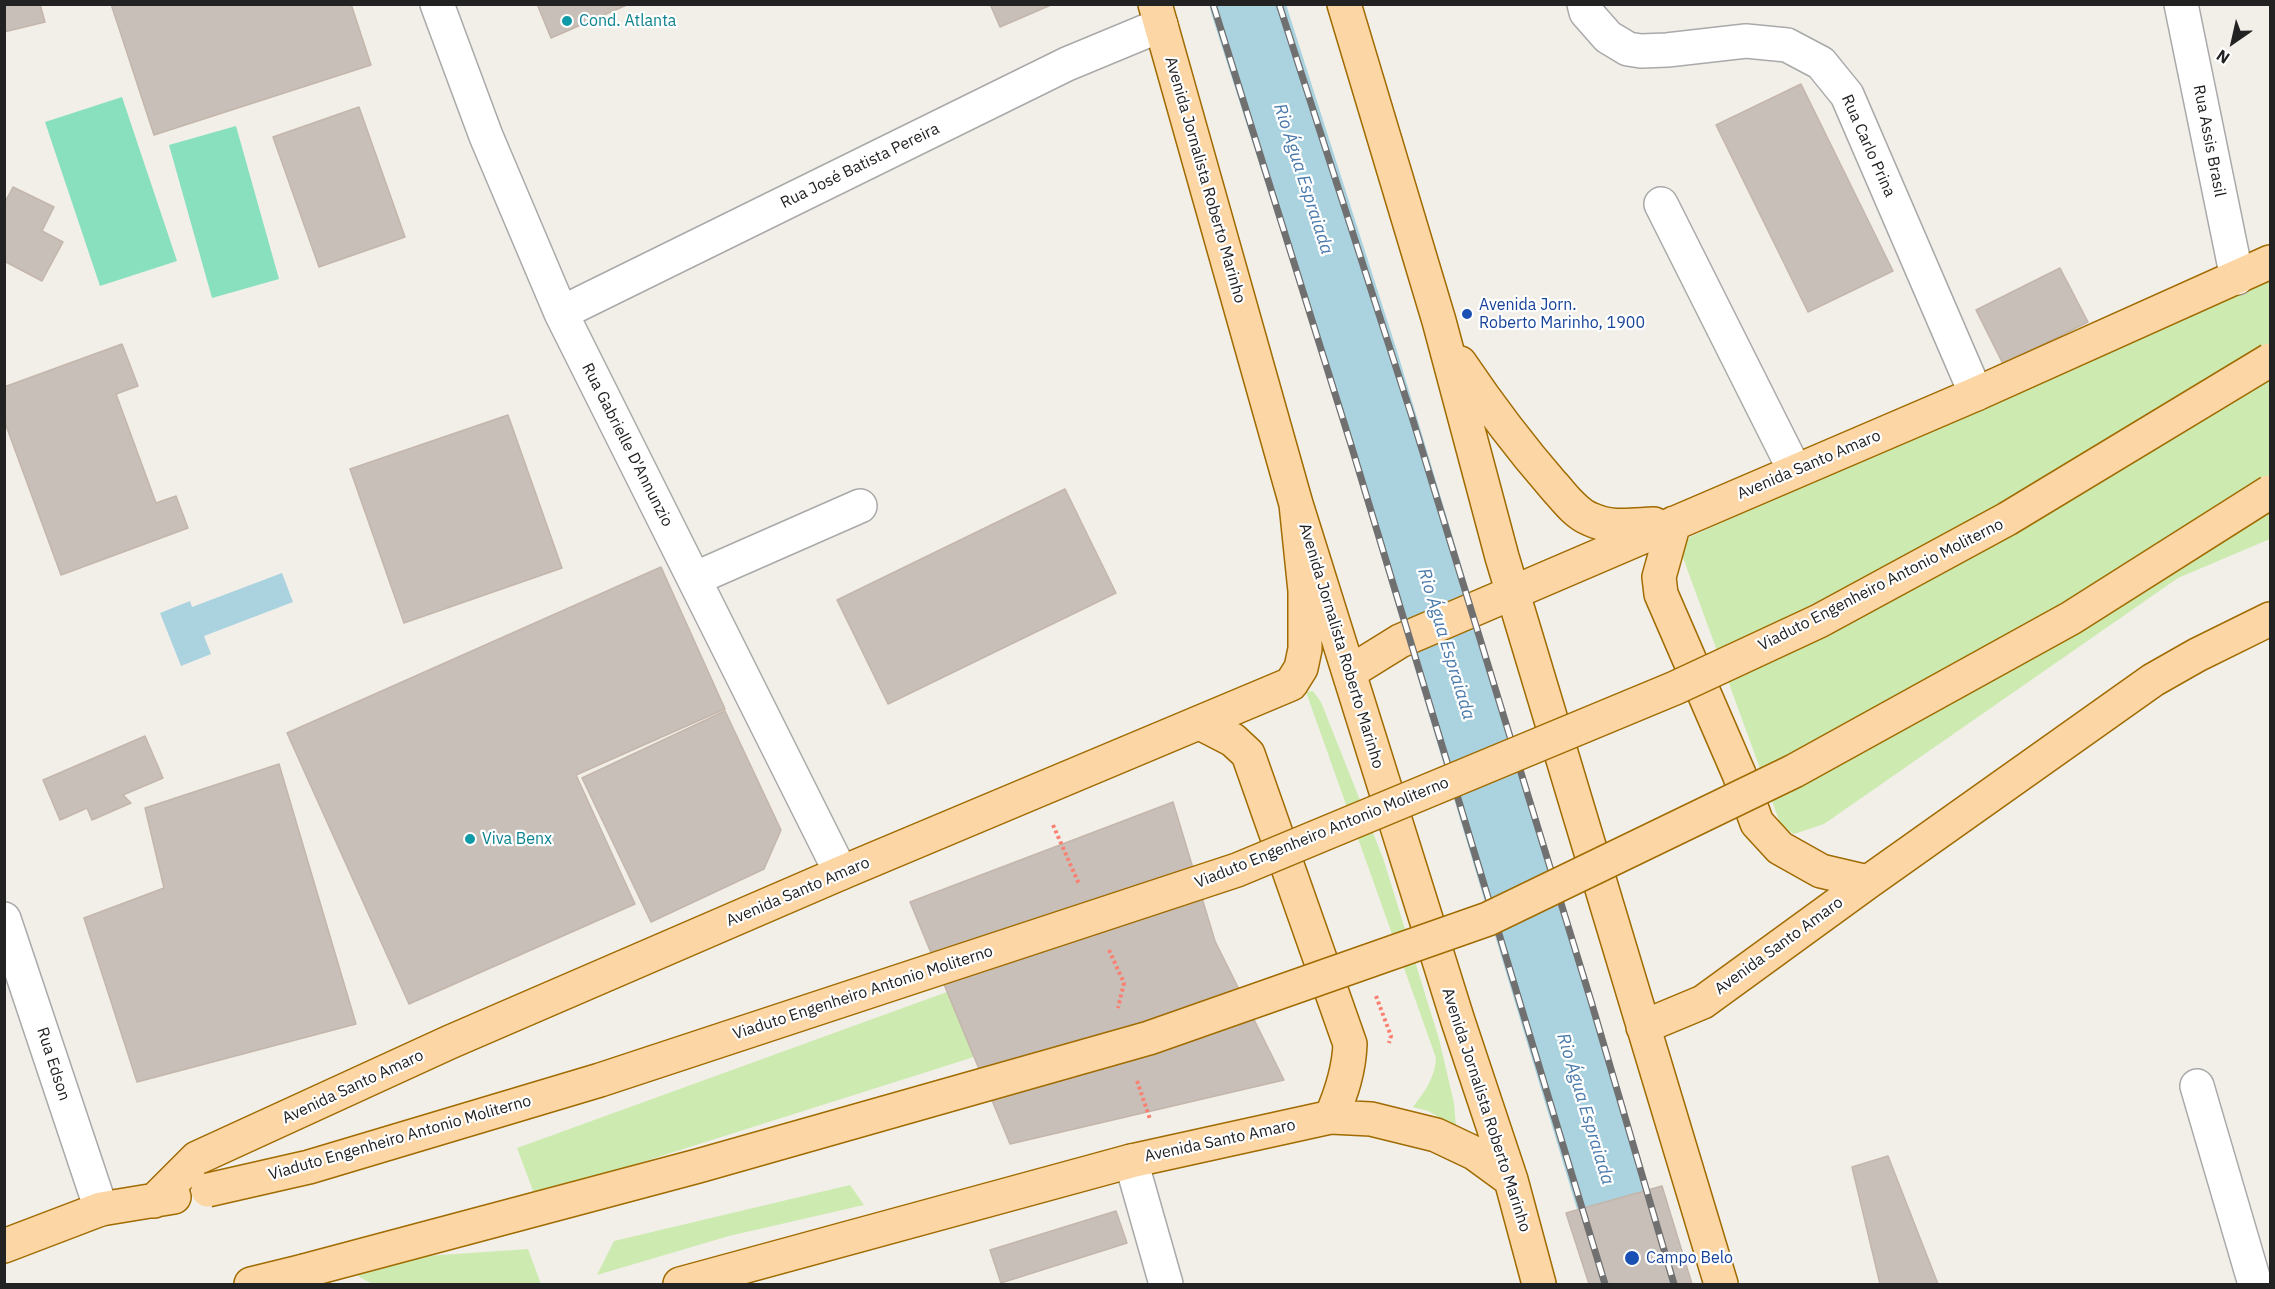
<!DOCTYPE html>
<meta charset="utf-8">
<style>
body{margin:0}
#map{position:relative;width:2275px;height:1289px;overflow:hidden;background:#f2efe9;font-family:"IBM Plex Sans",sans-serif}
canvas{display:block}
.frame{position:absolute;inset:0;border:6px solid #222;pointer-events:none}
.north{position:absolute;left:2203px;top:12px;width:60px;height:60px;-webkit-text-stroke:4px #fff;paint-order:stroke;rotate:214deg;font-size:16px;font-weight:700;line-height:24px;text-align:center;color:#222}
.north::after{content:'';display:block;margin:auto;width:21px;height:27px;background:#222;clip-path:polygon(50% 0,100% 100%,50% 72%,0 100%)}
</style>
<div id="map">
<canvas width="2275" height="1289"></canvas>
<div class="frame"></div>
<div class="north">N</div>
</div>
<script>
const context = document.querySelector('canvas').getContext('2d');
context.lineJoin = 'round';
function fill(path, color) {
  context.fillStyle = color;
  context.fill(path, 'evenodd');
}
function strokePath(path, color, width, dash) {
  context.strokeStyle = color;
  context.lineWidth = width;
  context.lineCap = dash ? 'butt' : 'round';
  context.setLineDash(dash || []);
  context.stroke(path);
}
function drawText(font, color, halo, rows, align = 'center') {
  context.font = font + ' "IBM Plex Sans",sans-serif';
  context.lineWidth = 4.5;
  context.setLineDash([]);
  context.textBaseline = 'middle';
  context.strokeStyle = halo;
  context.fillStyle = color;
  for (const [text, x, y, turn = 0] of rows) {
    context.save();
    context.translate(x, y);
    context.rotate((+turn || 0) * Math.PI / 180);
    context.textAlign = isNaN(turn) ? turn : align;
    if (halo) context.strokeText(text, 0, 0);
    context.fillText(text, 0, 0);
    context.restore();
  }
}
const grass = new Path2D(`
 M 2270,273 L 2270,539 L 2178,578 L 1824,824 L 1794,834 L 1781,826 L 1682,555 L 1685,543 L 1690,537 Z
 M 1313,691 L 1321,702 L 1383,858 L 1439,1039 L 1454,1103 L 1456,1127 L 1428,1111 L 1413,1107 C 1425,1091 1435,1078 1436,1058 L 1306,692 Z
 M 947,992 L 974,1057 L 535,1196 L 517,1148 Z
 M 850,1185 L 864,1205 L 729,1236 L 597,1275 L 614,1241 Z
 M 528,1249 L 541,1284 L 371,1283 L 361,1278 L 354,1272 L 353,1261 Z`);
const pitch = new Path2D(`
 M 122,97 L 177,261 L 100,286 L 45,122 Z
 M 236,126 L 279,279 L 212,298 L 169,145 Z`);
const water = new Path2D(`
 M 282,573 L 293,602 L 204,636 L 211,654 L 181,666 L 160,613 L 190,601 L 192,607 Z`);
const river = new Path2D(`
 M 1247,4 L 1362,363 L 1638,1284`);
const building = new Path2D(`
 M 4,4 L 40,4 L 45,22 L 4,32 Z
 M 111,4 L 351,4 L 371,65 L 154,135 Z
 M 537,4 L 629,4 L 551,38 Z
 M 990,4 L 1051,4 L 1051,5 L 1000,27 Z
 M 1801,84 L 1893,271 L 1808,312 L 1716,125 Z
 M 359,107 L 405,237 L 319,267 L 273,137 Z
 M 13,187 L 54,207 L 42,231 L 63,242 L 42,281 L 4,261 L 4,204 Z
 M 2060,268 L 2088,322 L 2003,364 L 1976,310 Z
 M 122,344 L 138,386 L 116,394 L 156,503 L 176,496 L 188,528 L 61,575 L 4,420 L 4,387 Z
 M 508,415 L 562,568 L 404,623 L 350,469 Z
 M 1065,489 L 1116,593 L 888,704 L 837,600 Z
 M 661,567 L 725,709 L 576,775 L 635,904 L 409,1004 L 287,733 Z
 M 725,711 L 781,830 L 764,869 L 651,922 L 582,778 Z
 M 145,736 L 163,778 L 123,795 L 131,803 L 92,820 L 87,808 L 60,820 L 43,780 Z
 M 279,764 L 356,1024 L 137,1082 L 84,918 L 164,888 L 145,808 Z
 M 1173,802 L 1215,941 L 1284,1080 L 1010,1144 L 910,902 Z
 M 1888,1156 L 1938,1284 L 1880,1284 L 1852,1167 Z
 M 1662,1186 L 1692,1284 L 1589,1284 L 1566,1213 Z
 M 1116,1211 L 1127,1243 L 1001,1283 L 990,1250 Z`);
const path = new Path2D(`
 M 1053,825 L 1079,884
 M 1109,950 L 1124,983 L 1118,1008
 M 1376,996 L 1391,1036 L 1389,1043
 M 1137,1081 L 1150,1119`);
const minor = new Path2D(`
 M 437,4 L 486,136 L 561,313 L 841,873
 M 1584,4 L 1586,12 L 1608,37 L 1628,49 L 1641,51 L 1667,50 L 1746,41 L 1787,45 L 1821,63 L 1847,95 L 1976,394
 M 2181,4 L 2237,278
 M 1661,204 L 1795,471
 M 561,313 L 1067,64 L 1161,25
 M 694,579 L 860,506
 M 4,919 L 101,1209
 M 2197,1086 L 2255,1284
 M 1131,1161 L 1166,1284`);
const major = new Path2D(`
 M 1155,4 L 1296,504 L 1458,1021 L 1511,1180 L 1539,1284
 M 1344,4 L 1439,321 L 1502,557 L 1721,1284
 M 1460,363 C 1489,406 1519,446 1553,485 C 1564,497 1575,513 1590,519 C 1611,529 1631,525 1654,524
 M 1674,523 L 1659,577 L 1661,594 L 1739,774 L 1757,823 L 1780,848 L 1821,871 L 1868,882
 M 1350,672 L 1400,641 L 1976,394 L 2270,262
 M 1200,723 L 1233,740 L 1248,754 L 1350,1044 C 1349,1070 1342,1092 1331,1117
 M 1643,1027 L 1703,1002 L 1868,882 L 2153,680 L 2197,655 L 2270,619
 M 154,1201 L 197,1158 L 450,1042 L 841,873 L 1291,684 L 1301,668 L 1305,649 L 1305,591 L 1296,504
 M 4,1246 L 101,1209 L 174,1197
 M 251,1284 L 304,1271
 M 680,1284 L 1131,1161 L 1331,1117 L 1371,1119 L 1436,1135 L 1474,1153 L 1511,1180`);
const rail = new Path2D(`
 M 1213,4 L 1352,448 L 1605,1284
 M 1279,4 L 1412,417 L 1591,1001 L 1674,1284`);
const majorBridge = new Path2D(`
 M 208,1190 L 309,1167 L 600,1080 L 1237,870 L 1675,688 L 1819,621 L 2007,519 L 2270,360
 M 304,1271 L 698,1166 L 1149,1038 L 1488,919 L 1794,771 L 2071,618 L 2270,492`);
const markers = [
 [567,21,6,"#0f9aa8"],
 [1467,314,6,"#1a4fb4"],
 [470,839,6,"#0f9aa8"],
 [1632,1258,8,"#1a4fb4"]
];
const cultureNames = [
 ["Cond. Atlanta",579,21],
 ["Viva Benx",482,839]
];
const streetNames = [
 ["Rua Assis Brasil",2209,141,79],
 ["Rua Carlo Prina",1868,146,66],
 ["Rua José Batista Pereira",860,166,-26],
 ["Avenida Jornalista Roberto Marinho",1205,180,74],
 ["Rua Gabrielle D'Annunzio",627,445,63],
 ["Avenida Santo Amaro",1809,465,-23],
 ["Viaduto Engenheiro Antonio Moliterno",1881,585,-27],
 ["Avenida Jornalista Roberto Marinho",1341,646,73],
 ["Viaduto Engenheiro Antonio Moliterno",1322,833,-22],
 ["Avenida Santo Amaro",798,892,-23],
 ["Avenida Santo Amaro",1779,946,-36],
 ["Viaduto Engenheiro Antonio Moliterno",863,993,-18],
 ["Rua Edson",53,1064,72],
 ["Avenida Santo Amaro",353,1087,-25],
 ["Avenida Jornalista Roberto Marinho",1486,1110,72],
 ["Viaduto Engenheiro Antonio Moliterno",400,1138,-16],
 ["Avenida Santo Amaro",1220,1141,-12]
];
const transitNames = [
 ["Avenida Jorn.",1479,305],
 ["Roberto Marinho, 1900",1479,323],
 ["Campo Belo",1646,1258]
];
const waterNames = [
 ["Rio Água Espraiada",1303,179,72],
 ["Rio Água Espraiada",1446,644,73],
 ["Rio Água Espraiada",1585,1109,73]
];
fill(grass, '#cdebb0');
fill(pitch, '#88e0be');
fill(water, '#aad3df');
strokePath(river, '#aad3df', 74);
fill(building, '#c7bfb8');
strokePath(building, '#c4b6ab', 1.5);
strokePath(minor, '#a9a9a9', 36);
strokePath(major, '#a06b00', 36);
strokePath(path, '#fa8072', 4, [3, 3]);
strokePath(minor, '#fff', 33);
strokePath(major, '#fcd6a4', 33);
strokePath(rail, '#707070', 7);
strokePath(rail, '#fff', 4.5, [14]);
strokePath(majorBridge, '#a06b00', 36, []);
strokePath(majorBridge, '#fcd6a4', 33);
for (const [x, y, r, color] of markers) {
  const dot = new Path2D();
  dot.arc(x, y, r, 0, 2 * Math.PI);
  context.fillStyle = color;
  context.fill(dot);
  strokePath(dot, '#fff', 2);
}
drawText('16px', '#0d838f', '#fff', cultureNames, 'left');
drawText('16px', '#222', '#fff', streetNames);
drawText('16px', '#164399', '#fff', transitNames, 'left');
drawText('italic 18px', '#4a7aab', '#fff', waterNames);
</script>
